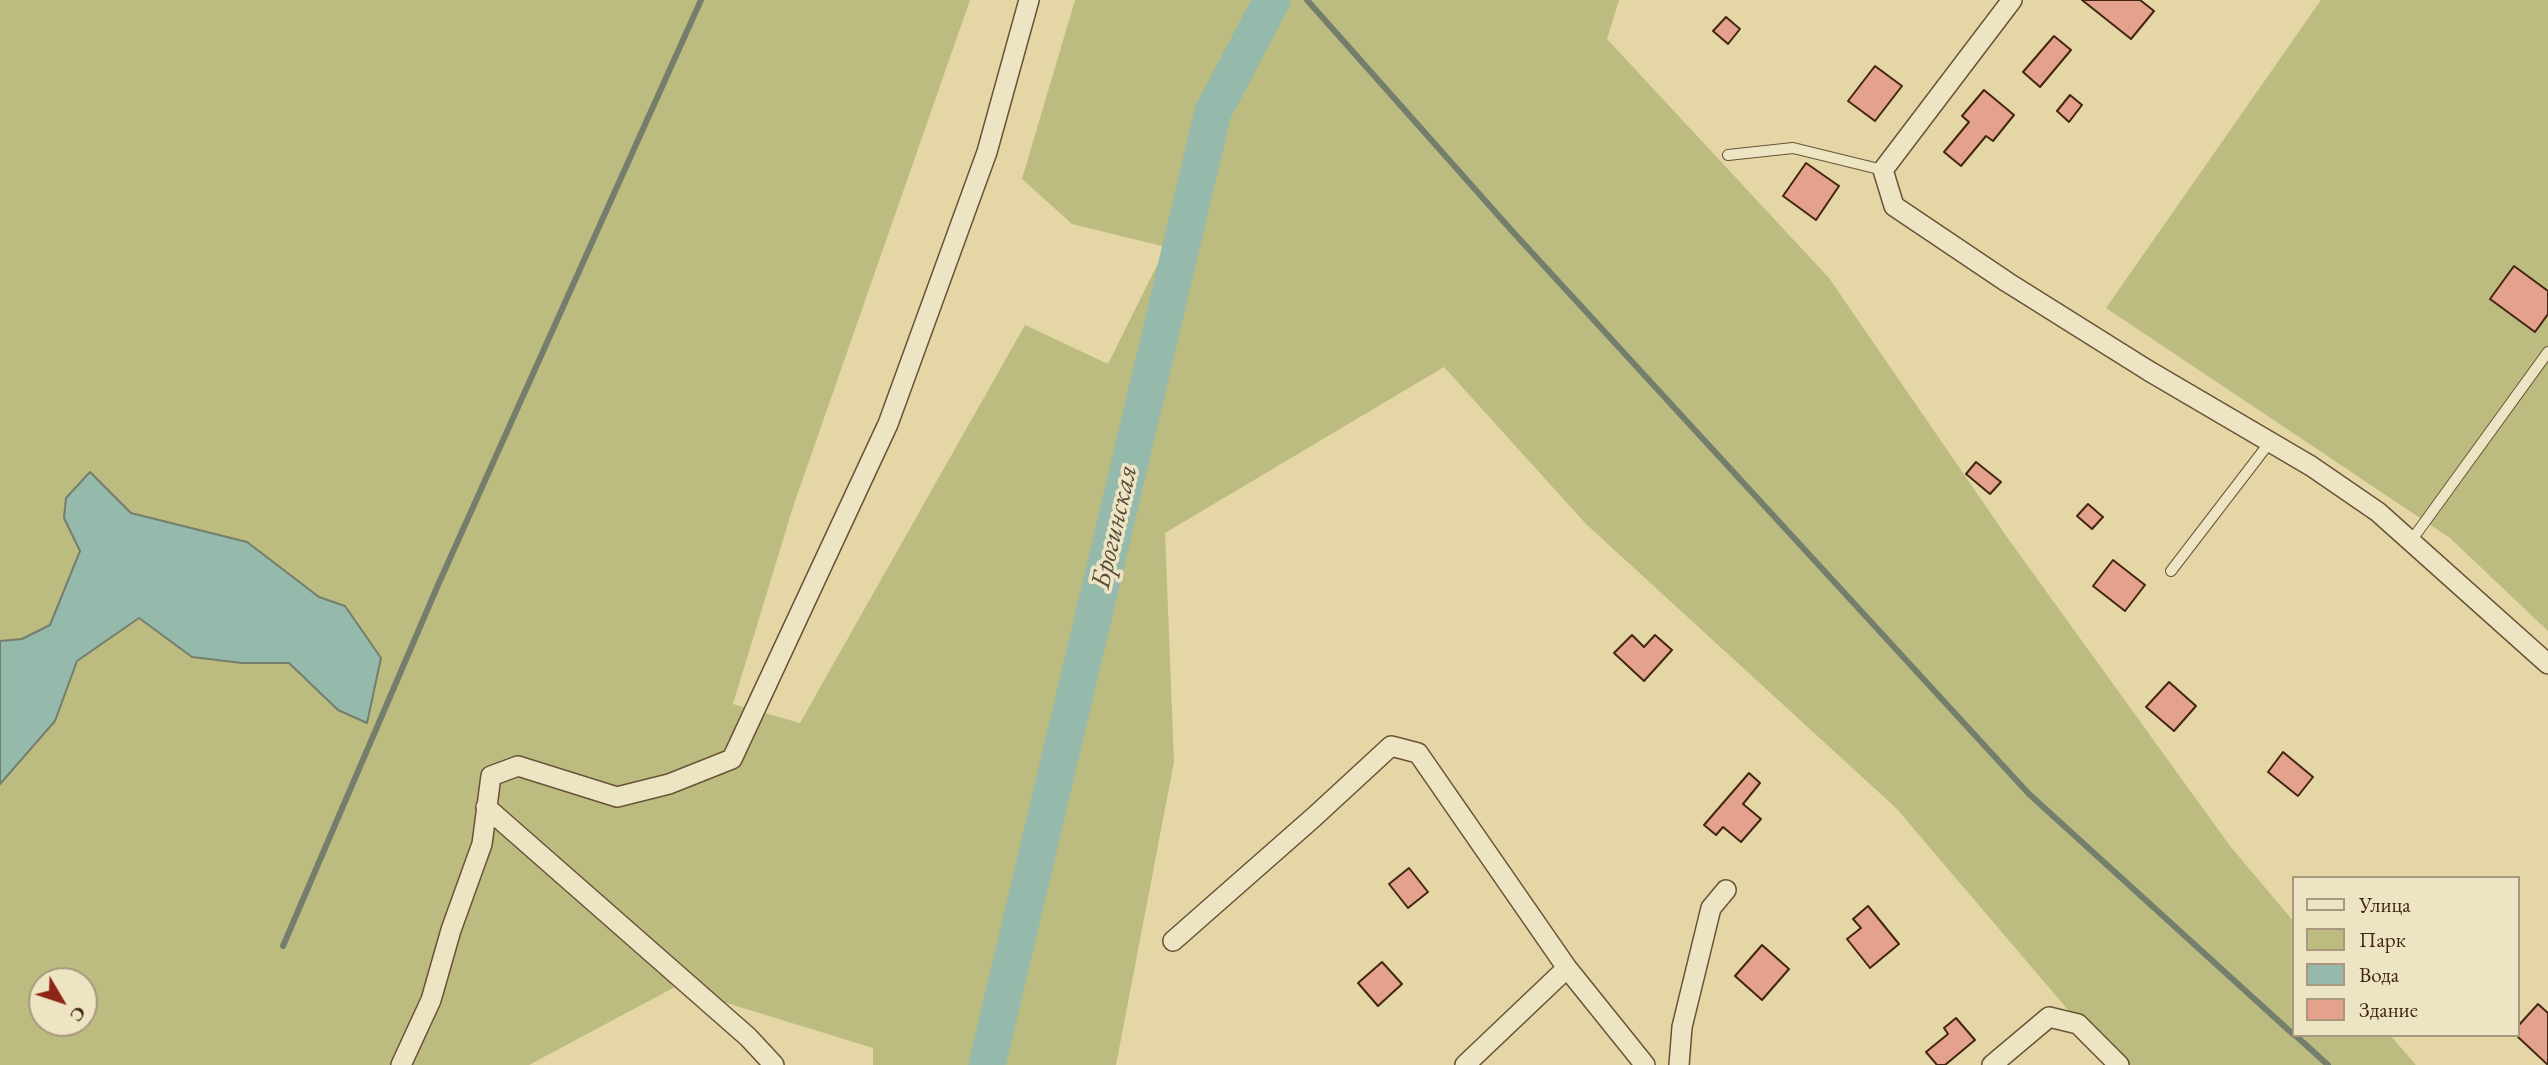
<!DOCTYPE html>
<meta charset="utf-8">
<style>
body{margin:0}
#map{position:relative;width:2548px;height:1065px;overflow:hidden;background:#e4d6a5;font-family:"EB Garamond",serif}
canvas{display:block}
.legend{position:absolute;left:2292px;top:876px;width:228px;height:161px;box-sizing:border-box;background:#ede4c4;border:2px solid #a9987d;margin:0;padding:9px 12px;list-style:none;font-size:21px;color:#422612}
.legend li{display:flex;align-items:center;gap:14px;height:35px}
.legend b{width:35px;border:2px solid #a9987d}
.north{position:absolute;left:28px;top:967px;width:70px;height:70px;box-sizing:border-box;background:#ede4c4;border:2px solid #a9987d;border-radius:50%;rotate:129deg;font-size:19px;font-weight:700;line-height:28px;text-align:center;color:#422612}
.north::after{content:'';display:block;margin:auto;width:24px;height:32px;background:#8f2418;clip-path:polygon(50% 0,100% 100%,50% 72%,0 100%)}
</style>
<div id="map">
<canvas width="2548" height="1065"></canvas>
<ul class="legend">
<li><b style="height:9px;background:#ede4c4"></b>Улица</li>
<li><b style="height:19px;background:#bcbc81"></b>Парк</li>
<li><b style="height:19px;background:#95b9aa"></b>Вода</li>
<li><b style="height:19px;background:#e4a18b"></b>Здание</li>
</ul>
<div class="north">С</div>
</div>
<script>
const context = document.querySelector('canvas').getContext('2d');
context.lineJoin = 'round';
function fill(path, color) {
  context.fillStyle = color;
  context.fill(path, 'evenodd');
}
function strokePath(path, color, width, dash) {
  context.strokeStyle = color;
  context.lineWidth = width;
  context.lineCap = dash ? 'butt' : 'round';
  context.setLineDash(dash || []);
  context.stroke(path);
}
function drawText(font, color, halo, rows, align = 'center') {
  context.font = font + ' "EB Garamond",serif';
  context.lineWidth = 7;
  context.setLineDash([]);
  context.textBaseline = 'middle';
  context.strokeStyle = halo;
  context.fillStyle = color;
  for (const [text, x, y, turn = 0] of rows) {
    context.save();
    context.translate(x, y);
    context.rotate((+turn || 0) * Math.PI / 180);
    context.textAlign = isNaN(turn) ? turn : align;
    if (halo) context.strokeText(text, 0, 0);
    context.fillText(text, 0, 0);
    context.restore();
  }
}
const green = new Path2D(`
 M 0,0 L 970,0 L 793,507 L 733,704 L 800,723 L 1025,325 L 1108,364 L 1166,247 L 1072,224 L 1022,179 L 1075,0 L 1619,0 L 1607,39 L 1829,278 L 2009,540 L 2230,846 L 2294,922 L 2294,1035 L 2390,1035 L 2416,1065 L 2115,1065 L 1896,808 L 1586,524 L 1444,367 L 1165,533 L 1174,762 L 1116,1065 L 873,1065 L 873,1048 L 675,987 L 529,1065 L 0,1065 ZM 42,981 L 84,981 L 84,1023 L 42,1023 Z
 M 2321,0 L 2548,0 L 2548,631 L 2450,538 L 2106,308 Z`);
const water = new Path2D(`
 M 90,472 L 131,513 L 247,542 L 319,597 L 345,606 L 381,658 L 367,723 L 338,710 L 289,663 L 242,663 L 192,657 L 139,618 L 77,661 L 55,721 L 0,784 L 0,641 L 22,639 L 50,625 L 80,551 L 64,518 L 66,498 Z`);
const stream = new Path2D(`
 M 1307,0 L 1513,232 L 2029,794 L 2294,1035
 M 283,946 L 438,585 L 701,0
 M 2295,1035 L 2328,1065`);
const river = new Path2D(`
 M 987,1065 L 1213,112 L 1272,0`);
const building = new Path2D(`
 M 2082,0 L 2140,0 L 2154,11 L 2131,39 Z
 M 1726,17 L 1740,29 L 1728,44 L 1713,31 Z
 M 2054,36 L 2071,50 L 2040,87 L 2023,72 Z
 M 1875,66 L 1902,86 L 1875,121 L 1848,101 Z
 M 1984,90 L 2014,115 L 1993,141 L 1986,136 L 1961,166 L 1944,152 L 1969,122 L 1962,116 Z
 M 2070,95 L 2082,105 L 2069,122 L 2057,111 Z
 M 1806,163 L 1839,186 L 1816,220 L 1783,196 Z
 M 2514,266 L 2548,291 L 2548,314 L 2535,332 L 2490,299 Z
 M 1976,462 L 2001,482 L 1990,494 L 1966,474 Z
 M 2088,504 L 2103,517 L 2092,529 L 2077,516 Z
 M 2113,560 L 2145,585 L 2125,611 L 2093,586 Z
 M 1632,635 L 1644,647 L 1655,635 L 1672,650 L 1644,681 L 1614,653 Z
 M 2169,682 L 2196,706 L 2174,731 L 2146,707 Z
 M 2283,752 L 2313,777 L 2298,796 L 2268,772 Z
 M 1749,773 L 1760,783 L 1743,804 L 1761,819 L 1741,842 L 1723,827 L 1716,835 L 1704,825 Z
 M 1409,868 L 1428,892 L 1408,908 L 1389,884 Z
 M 1868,906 L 1899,944 L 1870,968 L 1847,939 L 1861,928 L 1853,919 Z
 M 1762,945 L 1789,969 L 1762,1000 L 1735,976 Z
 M 1382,962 L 1402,984 L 1378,1006 L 1358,983 Z
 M 2538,1004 L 2548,1013 L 2548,1065 L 2518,1037 L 2518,1026 Z
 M 1956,1018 L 1975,1040 L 1945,1065 L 1937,1065 L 1926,1052 L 1948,1034 L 1944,1028 Z`);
const lane = new Path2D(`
 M 1728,155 L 1793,148 L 1883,170
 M 2411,541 L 2548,352
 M 2171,571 L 2270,442`);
const street = new Path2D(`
 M 2012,0 L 1883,170 L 1894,206 L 2007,282 L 2149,371 L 2311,466 L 2378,512 L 2548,664
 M 486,807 L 748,1037 L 774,1065
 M 1173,941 L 1314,817 L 1391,746 L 1418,753 L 1567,968 L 1645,1065
 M 401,1065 L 431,1000 L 451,930 L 482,844 L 491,776 L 518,766 L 617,797 L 669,784 L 732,759 L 888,424 L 987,152 L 1029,0
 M 1465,1065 L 1567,968
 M 1679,1065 L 1682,1027 L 1711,908 L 1726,890
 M 1992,1065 L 2049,1017 L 2078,1024 L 2119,1065`);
const waterNames = [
 ["Брогинская",1115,527,-77]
];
fill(green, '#bcbc81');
fill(water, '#95b9aa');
strokePath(water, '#747e6d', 2);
strokePath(stream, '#747e6d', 6);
strokePath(river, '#95b9aa', 37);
fill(building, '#e4a18b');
strokePath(building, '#422612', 2);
strokePath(lane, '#6a5237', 12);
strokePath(street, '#6a5237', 22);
strokePath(lane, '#ede4c4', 10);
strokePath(street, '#ede4c4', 19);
drawText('italic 28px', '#574b38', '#ede4c4', waterNames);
</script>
